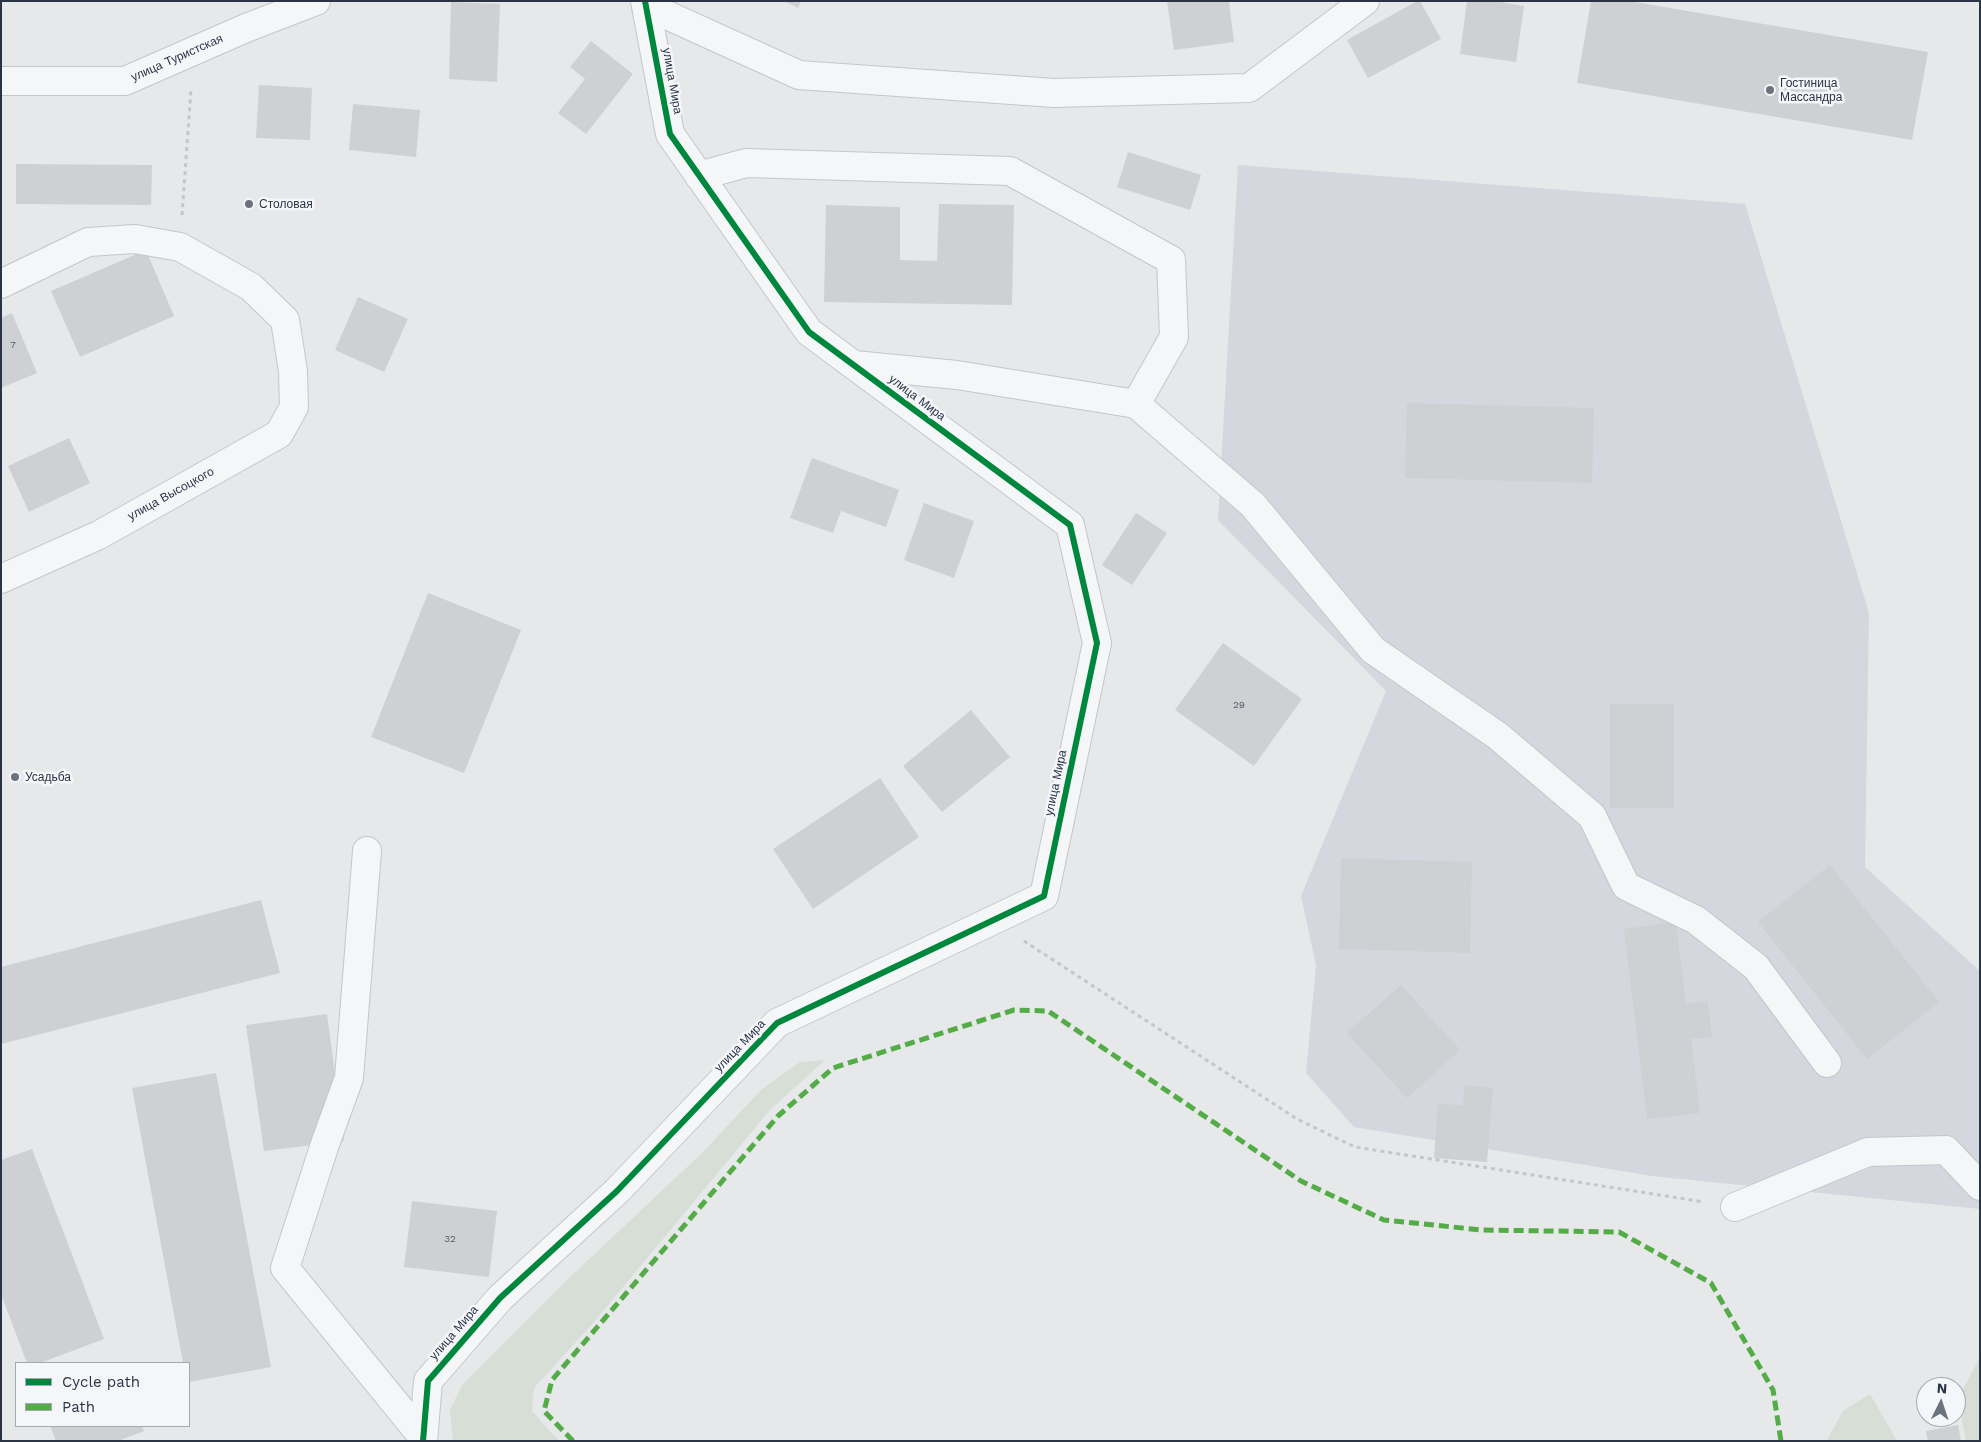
<!DOCTYPE html>
<meta charset="utf-8">
<style>
body{margin:0}
#map{position:relative;width:1981px;height:1442px;overflow:hidden;background:#e6e8ea;font-family:"Work Sans",sans-serif}
canvas{display:block}
.frame{position:absolute;inset:0;border:2px solid #2b3445;pointer-events:none}
.legend{position:absolute;left:15px;top:1362px;width:175px;height:65px;box-sizing:border-box;background:#f4f6f9;border:1px solid #a4a8b1;margin:0;padding:6px 9px;list-style:none;font-size:15px;color:#2b3445}
.legend li{display:flex;align-items:center;gap:10px;height:25px}
.legend b{width:25px;border:1px solid #a4a8b1}
.north{position:absolute;left:1916px;top:1377px;width:50px;height:50px;box-sizing:border-box;background:#f4f6f9;border:1px solid #a4a8b1;border-radius:50%;rotate:4deg;font-size:14px;font-weight:700;line-height:20px;text-align:center;color:#2b3445}
.north::after{content:'';display:block;margin:auto;width:18px;height:22px;background:#6c737f;clip-path:polygon(50% 0,100% 100%,50% 72%,0 100%)}
</style>
<div id="map">
<canvas width="1981" height="1442"></canvas>
<div class="frame"></div>
<ul class="legend">
<li><b style="height:6px;background:#00873e"></b>Cycle path</li>
<li><b style="height:6px;background:#54ac47"></b>Path</li>
</ul>
<div class="north">N</div>
</div>
<script>
const context = document.querySelector('canvas').getContext('2d');
context.lineJoin = 'round';
function fill(path, color) {
  context.fillStyle = color;
  context.fill(path, 'evenodd');
}
function strokePath(path, color, width, dash) {
  context.strokeStyle = color;
  context.lineWidth = width;
  context.lineCap = dash ? 'butt' : 'round';
  context.setLineDash(dash || []);
  context.stroke(path);
}
function drawText(font, color, halo, rows, align = 'center') {
  context.font = font + ' "Work Sans",sans-serif';
  context.lineWidth = 5;
  context.setLineDash([]);
  context.textBaseline = 'middle';
  context.strokeStyle = halo;
  context.fillStyle = color;
  for (const [text, x, y, turn = 0] of rows) {
    context.save();
    context.translate(x, y);
    context.rotate((+turn || 0) * Math.PI / 180);
    context.textAlign = isNaN(turn) ? turn : align;
    if (halo) context.strokeText(text, 0, 0);
    context.fillText(text, 0, 0);
    context.restore();
  }
}
const built = new Path2D(`
 M 1238,165 L 1745,204 L 1869,613 L 1865,867 L 1980,971 L 1980,1209 L 1652,1176 L 1354,1127 L 1306,1073 L 1316,965 L 1301,896 L 1386,691 L 1218,520 Z`);
const green = new Path2D(`
 M 825,1060 L 770,1110 L 594,1322 L 534,1388 L 532,1411 L 559,1441 L 453,1441 L 450,1410 L 462,1385 L 567,1280 L 703,1152 L 761,1090 L 800,1062 Z
 M 1980,1357 L 1980,1441 L 1966,1441 L 1958,1399 Z
 M 1870,1394 L 1897,1441 L 1828,1441 L 1828,1438 L 1843,1411 Z`);
const building = new Path2D(`
 M 784,1 L 801,1 L 798,8 Z
 M 1167,1 L 1229,1 L 1234,42 L 1174,50 Z
 M 1417,1 L 1420,1 L 1441,39 L 1368,78 L 1347,40 Z
 M 1467,1 L 1494,1 L 1524,6 L 1516,62 L 1460,54 Z
 M 1591,1 L 1629,1 L 1928,52 L 1912,140 L 1577,83 Z
 M 451,2 L 500,4 L 497,82 L 449,79 Z
 M 591,41 L 633,74 L 586,134 L 558,113 L 585,79 L 570,67 Z
 M 259,85 L 312,88 L 310,140 L 256,138 Z
 M 353,104 L 420,110 L 416,157 L 349,150 Z
 M 1128,152 L 1201,175 L 1190,210 L 1117,187 Z
 M 16,164 L 152,165 L 151,205 L 16,204 Z
 M 939,204 L 1014,205 L 1012,305 L 824,302 L 826,205 L 900,207 L 900,260 L 937,261 Z
 M 146,250 L 174,316 L 80,357 L 51,291 Z
 M 358,297 L 408,319 L 384,372 L 335,350 Z
 M 12,313 L 37,373 L 1,388 L 1,318 Z
 M 1407,403 L 1594,408 L 1592,483 L 1405,478 Z
 M 69,438 L 90,483 L 29,512 L 8,466 Z
 M 812,458 L 899,490 L 886,527 L 841,511 L 833,533 L 790,518 Z
 M 924,503 L 974,521 L 954,578 L 904,560 Z
 M 1136,513 L 1167,533 L 1132,585 L 1102,565 Z
 M 428,593 L 521,630 L 464,773 L 371,737 Z
 M 1223,643 L 1302,699 L 1254,766 L 1175,710 Z
 M 1610,704 L 1674,704 L 1674,808 L 1610,808 Z
 M 971,710 L 1010,757 L 942,812 L 903,766 Z
 M 880,778 L 919,837 L 813,909 L 773,849 Z
 M 1341,858 L 1472,862 L 1470,953 L 1339,949 Z
 M 1830,865 L 1939,1002 L 1867,1059 L 1758,922 Z
 M 261,900 L 280,973 L 1,1044 L 1,967 Z
 M 1676,922 L 1686,1004 L 1708,1001 L 1712,1037 L 1691,1039 L 1700,1113 L 1647,1119 L 1624,929 Z
 M 1401,985 L 1460,1050 L 1407,1098 L 1347,1033 Z
 M 327,1014 L 344,1141 L 264,1151 L 246,1025 Z
 M 216,1073 L 271,1367 L 189,1382 L 189,1363 L 183,1363 L 132,1088 Z
 M 1465,1085 L 1493,1088 L 1487,1162 L 1434,1158 L 1438,1104 L 1463,1105 Z
 M 32,1149 L 104,1339 L 40,1363 L 27,1363 L 1,1294 L 1,1160 Z
 M 412,1201 L 497,1211 L 489,1277 L 404,1267 Z
 M 1958,1425 L 1961,1441 L 1928,1441 L 1926,1431 Z
 M 50,1426 L 142,1426 L 144,1431 L 118,1441 L 56,1441 Z`);
const path = new Path2D(`
 M 182,215 L 191,89
 M 1024,941 L 1297,1119 L 1355,1147 L 1704,1202`);
const minor = new Path2D(`
 M 647,6 L 799,75 L 1054,93 L 1249,88 L 1365,1
 M 1,81 L 125,81 L 246,28 L 316,1
 M 699,176 L 746,163 L 1010,171 L 1171,260 L 1174,337 L 1136,404
 M 1,284 L 88,242 L 135,239 L 180,247 L 251,287 L 285,320 L 293,371 L 294,407 L 279,434 L 99,535 L 1,579
 M 854,365 L 957,375 L 1136,404 L 1253,505 L 1373,650 L 1498,736 L 1592,816 L 1626,886 L 1696,920 L 1756,967 L 1827,1063
 M 367,851 L 349,1078 L 325,1144 L 285,1268 L 422,1436
 M 1735,1207 L 1868,1152 L 1946,1150 L 1980,1186
 M 423,1441 L 428,1381 L 500,1298 L 617,1191 L 777,1023 L 1044,896 L 1097,643 L 1070,525 L 809,332 L 670,134 L 645,1`);
const quiet = new Path2D(`
 M 573,1441 L 544,1411 L 552,1380 L 778,1116 L 833,1068 L 1014,1010 L 1048,1011 L 1301,1181 L 1384,1220 L 1482,1230 L 1619,1232 L 1711,1283 L 1773,1390 L 1781,1441`);
const cycleway = new Path2D(`
 M 423,1441 L 428,1381 L 500,1298 L 617,1191 L 777,1023 L 1044,896 L 1097,643 L 1070,525 L 809,332 L 670,134 L 645,1`);
const markers = [
 [1770,90,5,"#6c737f"],
 [249,204,5,"#6c737f"],
 [15,777,5,"#6c737f"]
];
const numberNames = [
 ["7",13,345],
 ["29",1239,705],
 ["32",450,1239]
];
const streetNames = [
 ["улица Туристская",177,58,-24],
 ["улица Мира",672,81,80],
 ["улица Мира",917,398,37],
 ["улица Высоцкого",171,494,-29],
 ["улица Мира",1056,783,-78],
 ["улица Мира",740,1046,-46],
 ["улица Мира",454,1333,-49]
];
const poiNames = [
 ["Гостиница",1780,83],
 ["Массандра",1780,97],
 ["Столовая",259,204],
 ["Усадьба",25,777]
];
fill(built, '#d4d7dd');
fill(green, '#d6ded6');
fill(building, '#ced0d3');
strokePath(minor, '#c4c6c8', 30);
strokePath(path, '#c5c6ca', 3, [4, 4]);
strokePath(minor, '#f5f6f7', 28);
strokePath(quiet, '#54ac47', 5, [10, 5]);
strokePath(cycleway, '#00873e', 6);
for (const [x, y, r, color] of markers) {
  const dot = new Path2D();
  dot.arc(x, y, r, 0, 2 * Math.PI);
  context.fillStyle = color;
  context.fill(dot);
  strokePath(dot, '#f4f6f9', 2);
}
drawText('10px', '#545c69', null, numberNames);
drawText('12px', '#2b3445', '#f4f6f9', streetNames);
drawText('12px', '#2b3445', '#f4f6f9', poiNames, 'left');
</script>
